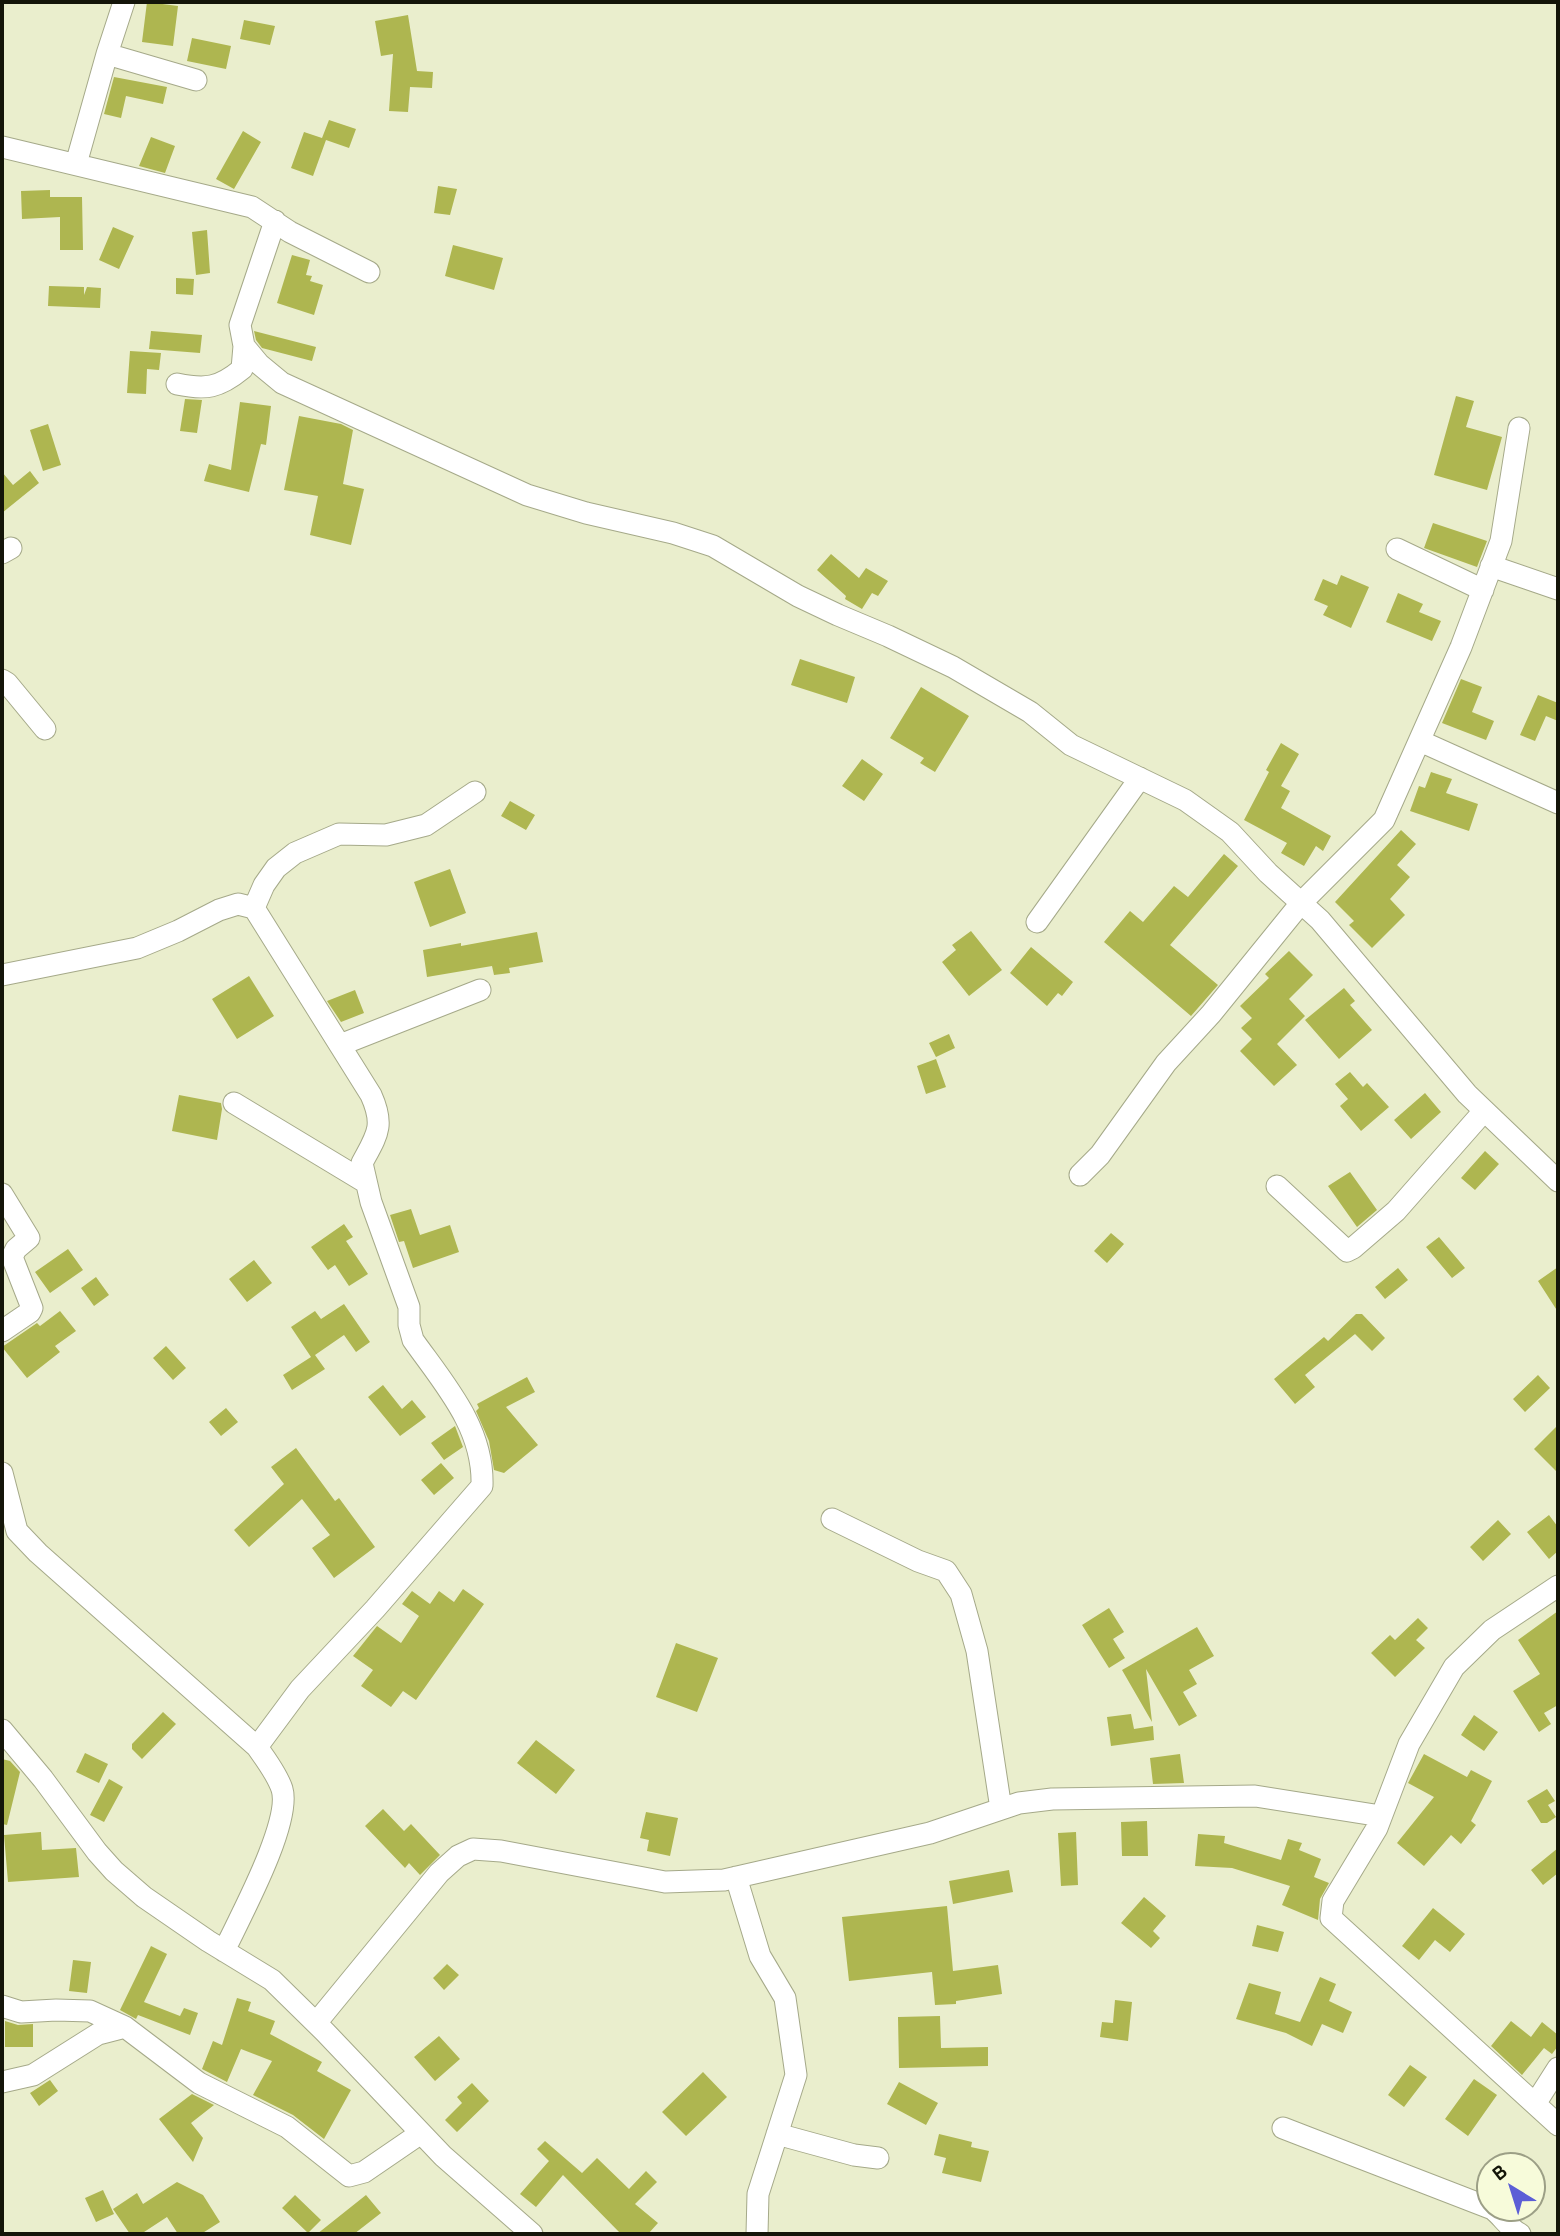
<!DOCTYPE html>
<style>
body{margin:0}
#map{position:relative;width:1560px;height:2236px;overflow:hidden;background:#eaeecd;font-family:Quicksand,sans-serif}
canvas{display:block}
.frame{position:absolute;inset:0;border:4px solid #141509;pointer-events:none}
.north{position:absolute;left:1476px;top:2152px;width:70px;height:70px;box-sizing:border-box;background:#f7fbda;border:2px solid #9c9f86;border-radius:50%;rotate:322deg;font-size:19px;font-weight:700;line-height:28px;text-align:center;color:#141509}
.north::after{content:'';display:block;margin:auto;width:24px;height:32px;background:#5c5ed6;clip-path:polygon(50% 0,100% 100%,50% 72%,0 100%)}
</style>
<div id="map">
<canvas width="1560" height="2236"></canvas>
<div class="frame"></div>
<div class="north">B</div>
</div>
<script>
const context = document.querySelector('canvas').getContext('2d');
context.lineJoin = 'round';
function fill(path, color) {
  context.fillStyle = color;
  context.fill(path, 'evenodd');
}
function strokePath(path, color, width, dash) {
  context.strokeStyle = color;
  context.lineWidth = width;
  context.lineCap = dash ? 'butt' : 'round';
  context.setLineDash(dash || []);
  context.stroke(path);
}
const building = new Path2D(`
 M 147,2 L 178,6 L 173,46 L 142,42 Z
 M 408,15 L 417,71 L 433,72 L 432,88 L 410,87 L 408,112 L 389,111 L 393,54 L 381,56 L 375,21 Z
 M 244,20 L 275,26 L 270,45 L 240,39 Z
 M 192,38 L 231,46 L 226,69 L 187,61 Z
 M 114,77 L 167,87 L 163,104 L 126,96 L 121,118 L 104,114 Z
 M 329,120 L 356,129 L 349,148 L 326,140 L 313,176 L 291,168 L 304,132 L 322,138 Z
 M 243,131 L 261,142 L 234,189 L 216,179 Z
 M 151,137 L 175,146 L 165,173 L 139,166 Z
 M 438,186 L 457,189 L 450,215 L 434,213 Z
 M 50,190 L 50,197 L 82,197 L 83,250 L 60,250 L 60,217 L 22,219 L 21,191 Z
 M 113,227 L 134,236 L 119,269 L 99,260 Z
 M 207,230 L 210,273 L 196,275 L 192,232 Z
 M 453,245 L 503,258 L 494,290 L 445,276 Z
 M 292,255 L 310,260 L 306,275 L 312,276 L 310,281 L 323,285 L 314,315 L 277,303 Z
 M 176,278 L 194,279 L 193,295 L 176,294 Z
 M 49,286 L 84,287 L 84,295 L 87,287 L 101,288 L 100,308 L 48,306 Z
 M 151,331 L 202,335 L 200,353 L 149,349 Z
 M 254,331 L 316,347 L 312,361 L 262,348 L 256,340 Z
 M 130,351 L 161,353 L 159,370 L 147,369 L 146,394 L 127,393 Z
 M 1456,396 L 1474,401 L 1466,427 L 1502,437 L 1487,490 L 1434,475 Z
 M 185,399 L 202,400 L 197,433 L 180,431 Z
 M 240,402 L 271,406 L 266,445 L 261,444 L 249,492 L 204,481 L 209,464 L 231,470 Z
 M 299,416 L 341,424 L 353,430 L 343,484 L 364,489 L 351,545 L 310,535 L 318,496 L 284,490 Z
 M 48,424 L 61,465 L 43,471 L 30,430 Z
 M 30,471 L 39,483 L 2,513 L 2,472 L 13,485 Z
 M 1433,523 L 1487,541 L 1477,567 L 1424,548 Z
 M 831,554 L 859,578 L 866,568 L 888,581 L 878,596 L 872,593 L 862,609 L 845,599 L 846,596 L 817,570 Z
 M 1341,575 L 1369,587 L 1351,628 L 1323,615 L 1328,606 L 1314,600 L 1323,579 L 1337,585 Z
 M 1398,593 L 1423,604 L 1419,612 L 1441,621 L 1432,641 L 1386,622 Z
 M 800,659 L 855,677 L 847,703 L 791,685 Z
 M 1461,679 L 1482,687 L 1472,712 L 1494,721 L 1486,740 L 1442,723 Z
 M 921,687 L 969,716 L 935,772 L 920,763 L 924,758 L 890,738 Z
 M 1538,695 L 1558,703 L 1558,721 L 1546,716 L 1535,741 L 1520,735 Z
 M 1281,743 L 1299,754 L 1281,786 L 1290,791 L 1281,808 L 1331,836 L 1323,851 L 1316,846 L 1304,866 L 1281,853 L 1287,843 L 1244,820 L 1269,772 L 1266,770 Z
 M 862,759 L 883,774 L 864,801 L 842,786 Z
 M 1431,772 L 1452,779 L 1446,793 L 1478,804 L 1469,831 L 1410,811 L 1419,786 L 1425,788 Z
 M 510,801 L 535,815 L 526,830 L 501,816 Z
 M 1401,830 L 1416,844 L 1397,865 L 1410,877 L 1390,899 L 1405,915 L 1372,948 L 1349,925 L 1354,921 L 1335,902 Z
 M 1224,854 L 1238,866 L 1170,945 L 1218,985 L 1191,1016 L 1104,942 L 1130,911 L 1143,922 L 1174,886 L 1188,897 Z
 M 450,869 L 466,913 L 430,927 L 414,882 Z
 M 971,931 L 1002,970 L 969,996 L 942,962 L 956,950 L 952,945 Z
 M 537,932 L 543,962 L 509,968 L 510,973 L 494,975 L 492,966 L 427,977 L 423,950 L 461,943 L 461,946 Z
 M 1031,947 L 1073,982 L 1062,996 L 1058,993 L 1047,1006 L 1010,973 Z
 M 1289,951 L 1313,975 L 1289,999 L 1305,1016 L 1277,1044 L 1297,1065 L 1274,1086 L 1240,1051 L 1252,1039 L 1241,1028 L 1252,1018 L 1240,1006 L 1269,978 L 1265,974 Z
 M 249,976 L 274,1016 L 237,1039 L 212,999 Z
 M 1344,988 L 1355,1001 L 1350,1005 L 1372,1030 L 1339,1059 L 1305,1020 Z
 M 355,990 L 364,1013 L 341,1022 L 327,1001 Z
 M 949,1034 L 955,1048 L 936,1057 L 929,1043 Z
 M 936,1059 L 946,1087 L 926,1094 L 917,1066 Z
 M 1350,1072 L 1363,1087 L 1367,1083 L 1389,1107 L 1361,1131 L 1340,1106 L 1348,1099 L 1335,1084 Z
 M 1425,1093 L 1441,1112 L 1411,1139 L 1394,1120 Z
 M 179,1095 L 221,1103 L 222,1109 L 217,1140 L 172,1131 Z
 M 1485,1151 L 1499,1164 L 1475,1190 L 1461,1178 Z
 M 1350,1172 L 1377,1210 L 1357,1227 L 1328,1186 Z
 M 411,1209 L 420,1235 L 450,1225 L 459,1252 L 413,1268 L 404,1241 L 399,1242 L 390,1215 Z
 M 344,1224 L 353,1237 L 346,1241 L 368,1274 L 349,1286 L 335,1265 L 328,1270 L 311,1247 Z
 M 1111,1233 L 1124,1244 L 1107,1263 L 1094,1251 Z
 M 1439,1237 L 1465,1268 L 1452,1278 L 1426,1247 Z
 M 68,1249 L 83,1270 L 50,1293 L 35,1272 Z
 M 254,1260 L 272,1283 L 247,1302 L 229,1279 Z
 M 1558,1267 L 1558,1312 L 1538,1281 Z
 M 1398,1268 L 1408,1280 L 1385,1299 L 1375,1287 Z
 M 96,1277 L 109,1295 L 94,1306 L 81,1288 Z
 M 344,1304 L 370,1342 L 356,1352 L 344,1335 L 315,1355 L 325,1369 L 292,1390 L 283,1375 L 311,1357 L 291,1327 L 315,1311 L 321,1319 Z
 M 60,1311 L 76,1331 L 55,1346 L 60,1352 L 27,1378 L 2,1347 L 37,1323 L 40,1326 Z
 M 1356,1314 L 1362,1314 L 1385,1338 L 1372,1351 L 1355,1334 L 1305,1375 L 1315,1387 L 1295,1404 L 1274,1379 L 1324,1337 L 1328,1341 Z
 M 166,1346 L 186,1368 L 173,1380 L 153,1358 Z
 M 1538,1375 L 1550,1388 L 1525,1412 L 1513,1399 Z
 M 527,1377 L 535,1392 L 506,1407 L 538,1445 L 504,1473 L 494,1470 L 489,1441 L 476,1411 L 479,1408 L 477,1404 Z
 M 383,1385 L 402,1409 L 412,1400 L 426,1417 L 400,1436 L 368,1397 Z
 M 226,1408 L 238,1422 L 221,1436 L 209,1422 Z
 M 1558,1425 L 1558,1473 L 1534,1449 Z
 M 455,1426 L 463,1447 L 444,1460 L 431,1443 Z
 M 296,1448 L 335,1501 L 339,1498 L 375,1547 L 334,1578 L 312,1548 L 330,1535 L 302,1499 L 249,1547 L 234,1530 L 284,1484 L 271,1467 Z
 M 441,1463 L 454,1478 L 434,1495 L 421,1480 Z
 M 1549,1515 L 1558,1527 L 1558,1551 L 1549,1559 L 1527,1532 Z
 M 1498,1520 L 1511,1534 L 1483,1561 L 1470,1547 Z
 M 463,1589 L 484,1604 L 416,1700 L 403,1691 L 391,1707 L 361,1686 L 373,1670 L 353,1656 L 377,1626 L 401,1643 L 419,1616 L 402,1604 L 412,1591 L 430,1604 L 439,1591 L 454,1602 Z
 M 1109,1608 L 1124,1632 L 1113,1639 L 1125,1658 L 1109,1668 L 1082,1625 Z
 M 1558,1611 L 1558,1705 L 1544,1713 L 1551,1724 L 1539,1732 L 1513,1691 L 1540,1674 L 1518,1640 Z
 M 1418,1618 L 1428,1628 L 1416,1640 L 1425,1648 L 1395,1677 L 1371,1653 L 1390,1635 L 1395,1640 Z
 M 1197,1627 L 1214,1656 L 1189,1670 L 1197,1684 L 1183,1692 L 1197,1716 L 1179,1726 L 1146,1669 L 1152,1722 L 1122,1670 Z
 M 676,1643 L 718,1658 L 697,1712 L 656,1697 Z
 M 163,1712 L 176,1724 L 142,1759 L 132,1749 L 132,1744 Z
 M 1131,1714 L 1134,1729 L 1153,1726 L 1154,1740 L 1111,1746 L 1107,1717 Z
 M 1474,1715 L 1498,1732 L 1484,1751 L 1461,1735 Z
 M 536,1740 L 575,1770 L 556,1794 L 517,1763 Z
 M 85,1753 L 108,1764 L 99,1783 L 76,1772 Z
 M 1180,1754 L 1184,1783 L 1153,1784 L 1150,1758 Z
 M 1424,1754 L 1467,1777 L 1471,1770 L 1492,1781 L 1471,1821 L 1476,1825 L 1461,1844 L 1451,1835 L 1424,1866 L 1397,1843 L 1434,1797 L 1408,1783 Z
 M 2,1759 L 10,1761 L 20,1772 L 7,1825 L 2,1824 Z
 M 109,1779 L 123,1787 L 104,1822 L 90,1815 Z
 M 1547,1789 L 1555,1801 L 1548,1805 L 1556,1817 L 1547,1823 L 1541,1823 L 1527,1801 Z
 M 383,1809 L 404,1831 L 411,1824 L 440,1855 L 420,1875 L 409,1863 L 405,1868 L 365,1826 Z
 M 646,1812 L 678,1818 L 670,1856 L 647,1851 L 649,1840 L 640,1838 Z
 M 1147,1821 L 1148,1856 L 1122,1856 L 1121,1822 Z
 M 41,1832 L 42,1850 L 76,1848 L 79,1877 L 8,1882 L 4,1835 Z
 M 1076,1832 L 1078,1885 L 1061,1886 L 1058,1833 Z
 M 1198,1834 L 1225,1836 L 1224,1843 L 1281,1860 L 1288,1839 L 1302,1843 L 1299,1850 L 1321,1859 L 1314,1877 L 1329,1883 L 1320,1899 L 1318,1920 L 1282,1905 L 1290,1886 L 1232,1868 L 1195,1866 Z
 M 1558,1848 L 1558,1873 L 1543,1885 L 1531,1870 Z
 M 1009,1870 L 1013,1892 L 953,1904 L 949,1881 Z
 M 1144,1897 L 1166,1916 L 1153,1931 L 1160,1938 L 1151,1948 L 1121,1923 Z
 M 947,1906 L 953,1971 L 998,1965 L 1002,1994 L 956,2001 L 956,2004 L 935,2005 L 932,1972 L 849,1981 L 842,1917 Z
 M 1433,1908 L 1465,1934 L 1450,1952 L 1435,1940 L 1419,1960 L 1402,1946 Z
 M 1257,1925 L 1284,1932 L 1278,1952 L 1252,1946 Z
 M 151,1946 L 167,1954 L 144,2002 L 180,2016 L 184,2008 L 198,2013 L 190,2035 L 138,2015 L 136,2019 L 120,2010 Z
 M 73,1960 L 91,1962 L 87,1993 L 69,1991 Z
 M 447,1964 L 459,1975 L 444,1990 L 433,1978 Z
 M 1320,1977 L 1336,1984 L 1329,2001 L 1352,2012 L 1343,2033 L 1322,2024 L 1312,2046 L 1286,2033 L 1236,2019 L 1249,1983 L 1281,1992 L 1275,2014 L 1300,2022 Z
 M 237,1998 L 251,2002 L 248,2011 L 275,2021 L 270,2034 L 322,2062 L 317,2071 L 351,2090 L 324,2139 L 293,2115 L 253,2095 L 272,2061 L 241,2049 L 227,2082 L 202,2069 L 213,2041 L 222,2045 Z
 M 1115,2000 L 1132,2002 L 1128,2041 L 1100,2037 L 1102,2022 L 1113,2023 Z
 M 940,2016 L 941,2048 L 988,2047 L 988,2066 L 899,2068 L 898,2017 Z
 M 5,2021 L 18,2025 L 33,2024 L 33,2047 L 5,2047 Z
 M 1511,2021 L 1531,2037 L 1542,2022 L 1558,2035 L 1558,2046 L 1552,2054 L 1544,2048 L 1522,2075 L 1491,2046 Z
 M 439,2036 L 460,2059 L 435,2081 L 414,2057 Z
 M 1410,2065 L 1427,2077 L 1404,2107 L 1388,2095 Z
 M 703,2072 L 727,2097 L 686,2136 L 662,2112 Z
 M 1474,2079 L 1497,2095 L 1468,2136 L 1445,2119 Z
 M 50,2080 L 58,2091 L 39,2106 L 30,2093 Z
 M 899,2082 L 938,2103 L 926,2125 L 887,2104 Z
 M 472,2083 L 489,2101 L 457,2132 L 445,2120 L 462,2103 L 457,2097 Z
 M 192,2094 L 214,2105 L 191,2123 L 203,2138 L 193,2162 L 159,2119 Z
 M 939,2134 L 972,2142 L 971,2147 L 989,2151 L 981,2182 L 942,2173 L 946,2158 L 934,2155 Z
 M 545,2141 L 582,2173 L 597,2158 L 629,2189 L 646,2171 L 657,2182 L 635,2204 L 658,2223 L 648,2234 L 621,2234 L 563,2175 L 536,2207 L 520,2194 L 549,2161 L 537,2149 Z
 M 177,2182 L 203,2195 L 220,2222 L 201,2234 L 178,2234 L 167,2217 L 141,2234 L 130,2234 L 113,2209 L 137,2193 L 143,2204 Z
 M 103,2190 L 114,2214 L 96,2222 L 85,2198 Z
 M 295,2195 L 321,2220 L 308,2233 L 282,2208 Z
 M 366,2195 L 381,2213 L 354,2234 L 317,2234 Z`);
const minor = new Path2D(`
 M 107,54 L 196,80
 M 2,147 L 252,207 L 290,232 L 369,272
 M 76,164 L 107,54 L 124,2
 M 275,221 L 240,325 L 244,346 L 259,364 L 282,383 L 527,495 L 586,513 L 673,533 L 713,546 L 798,596 L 838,615 L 888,636 L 953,667 L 1030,712 L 1071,745 L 1185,800 L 1230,832 L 1268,873 L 1320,920 L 1467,1094 L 1558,1181
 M 177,384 C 206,390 219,388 242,369 L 244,346
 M 1397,549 L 1483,590
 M 2,553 L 11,548
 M 1491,566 L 1558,589
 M 2,680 L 7,683 L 45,729
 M 1420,741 L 1558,803
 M 254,908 L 264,885 L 276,868 L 295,853 L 339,834 L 386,835 L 426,825 L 475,792
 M 1037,922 L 1140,778
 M 2,975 L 137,948 L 178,931 L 219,910 L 238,904 L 254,908 L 371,1095 C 385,1126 377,1135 362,1163 L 371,1202 L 409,1307 L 409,1325 L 413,1340 C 445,1385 484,1428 482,1486 L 375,1609 L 300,1689 L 257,1747
 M 340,1045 L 480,990
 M 234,1103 L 365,1182
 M 1080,1175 L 1100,1155 L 1166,1063 L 1211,1014 L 1301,903 L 1384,820 L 1461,647 L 1501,541 L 1519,428
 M 1277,1186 L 1347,1251 L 1353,1248 L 1396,1211 L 1484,1111
 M 2,1194 L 29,1238 L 16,1249 L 12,1257 L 32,1308 L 30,1312 L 2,1331
 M 2,1473 L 17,1531 L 38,1553 L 257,1747 C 266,1760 277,1774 282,1789 C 292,1822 240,1917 224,1951
 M 832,1519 L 918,1561 L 946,1571 L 961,1594 L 977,1651 L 1001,1809
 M 1558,1586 L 1492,1630 L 1454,1667 L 1409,1744 L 1377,1828 L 1333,1901 L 1331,1918 L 1558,2125
 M 2,1730 L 43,1779 L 97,1852 L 114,1871 L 144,1897 L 208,1941 L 272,1980 L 325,2032 L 443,2156 L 532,2234
 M 736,1877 L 760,1956 L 785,1998 L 796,2075 L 758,2194 L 757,2234
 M 2,2006 L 21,2012 L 56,2010 L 90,2011 L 125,2027 L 199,2083 L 287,2127 L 349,2176 L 364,2172 L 421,2133
 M 316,2023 L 439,1873 L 458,1856 L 473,1849 L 501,1851 L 665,1882 L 724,1880 L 930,1833 L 1019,1803 L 1052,1799 L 1255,1796 L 1381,1816
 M 2,2082 L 33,2075 L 98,2034 L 125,2027
 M 1535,2104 L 1558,2068
 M 1283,2128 L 1490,2208
 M 777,2134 L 854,2155 L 878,2158
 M 1491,2208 C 1502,2215 1508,2228 1520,2234`);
fill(building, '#aeb650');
strokePath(minor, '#a5a989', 23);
strokePath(minor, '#fff', 21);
</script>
